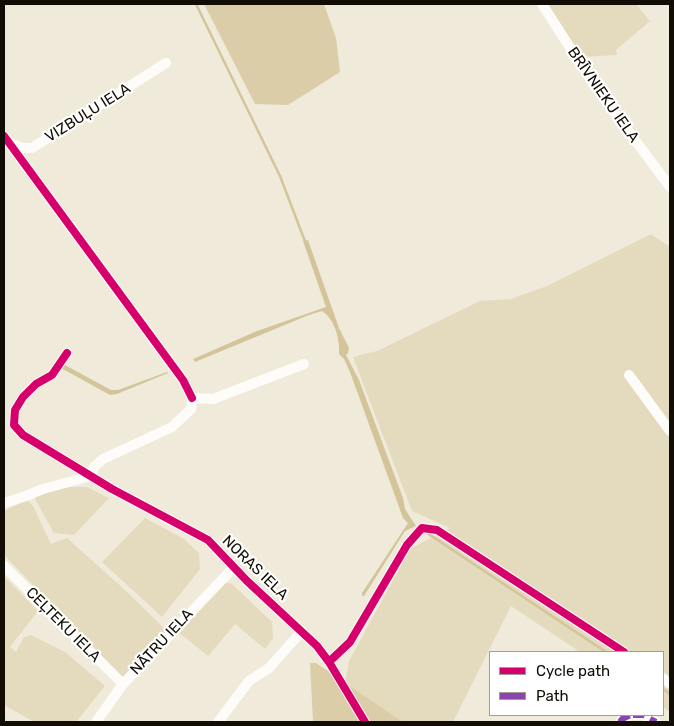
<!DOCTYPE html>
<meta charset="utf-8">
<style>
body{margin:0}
#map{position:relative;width:674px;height:726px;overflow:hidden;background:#f0eada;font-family:Rubik,sans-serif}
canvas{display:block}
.frame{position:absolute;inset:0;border:5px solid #110d04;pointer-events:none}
.legend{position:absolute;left:489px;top:651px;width:175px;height:65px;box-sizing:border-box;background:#fff;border:1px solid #a09e9b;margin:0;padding:6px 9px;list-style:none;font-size:15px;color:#110d04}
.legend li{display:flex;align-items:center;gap:10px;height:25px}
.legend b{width:25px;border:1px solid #a09e9b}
</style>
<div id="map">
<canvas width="674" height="726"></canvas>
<div class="frame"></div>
<ul class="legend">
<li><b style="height:6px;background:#d6006c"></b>Cycle path</li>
<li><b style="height:6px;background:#8e44ad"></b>Path</li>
</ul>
</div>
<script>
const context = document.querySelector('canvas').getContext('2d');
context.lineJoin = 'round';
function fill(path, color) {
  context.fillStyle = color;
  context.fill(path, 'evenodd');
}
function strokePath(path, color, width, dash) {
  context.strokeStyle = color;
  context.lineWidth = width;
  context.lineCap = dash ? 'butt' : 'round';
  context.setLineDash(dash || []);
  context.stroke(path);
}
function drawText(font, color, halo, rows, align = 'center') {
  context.font = font + ' Rubik,sans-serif';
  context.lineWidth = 4.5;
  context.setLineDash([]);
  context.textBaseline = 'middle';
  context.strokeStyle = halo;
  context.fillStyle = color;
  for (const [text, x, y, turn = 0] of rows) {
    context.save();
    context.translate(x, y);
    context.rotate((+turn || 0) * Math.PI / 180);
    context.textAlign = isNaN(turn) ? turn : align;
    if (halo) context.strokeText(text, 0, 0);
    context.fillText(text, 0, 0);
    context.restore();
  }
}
const green = new Path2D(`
 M 545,4 L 636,4 L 650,21 L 616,50 L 617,55 L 580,57 Z
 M 651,234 L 670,247 L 670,712 L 663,707 L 663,652 L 580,652 L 511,606 L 453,722 L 403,722 L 345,683 L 349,661 L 410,549 L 450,528 L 412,511 L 353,357 L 377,351 L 480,301 L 511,299 L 547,286 Z
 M 57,487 L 87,487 L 109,498 L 74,535 L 54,533 L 34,497 Z
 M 27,500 L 33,506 L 51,544 L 67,538 L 124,589 L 167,631 L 123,678 L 4,555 L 4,511 Z
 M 145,518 L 184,539 L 199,553 L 200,569 L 162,617 L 102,562 Z
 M 4,576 L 38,611 L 10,647 L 16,652 L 24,637 L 31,635 L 65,652 L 105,686 L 76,722 L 34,722 L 4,705 Z
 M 219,583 L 231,583 L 272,622 L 273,638 L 265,649 L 235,624 L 208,656 L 177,631 Z`);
const forest = new Path2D(`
 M 204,4 L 324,4 L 336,38 L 340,72 L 288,105 L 255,104 Z
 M 310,663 L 316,663 L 403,722 L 313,722 Z`);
const water = new Path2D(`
 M 308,240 L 339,328 L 349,348 L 348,353 L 346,355 L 359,380 L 403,498 L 405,509 L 416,526 L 405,531 L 364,596 L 362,596 L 362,593 L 408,523 L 403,518 L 350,372 L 344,359 L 339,354 C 340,340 335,319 322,311 L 309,315 L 195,362 L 193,359 L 257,331 L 326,307 L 303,241 Z
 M 63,364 L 111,390 L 118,390 L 167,372 L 168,373 L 117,394 L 110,395 L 61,368 Z`);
const stream = new Path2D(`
 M 196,4 L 280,176 L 306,244
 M 427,533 L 606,652
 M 663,689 L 670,694`);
const minor = new Path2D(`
 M 542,4 L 594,85 L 670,187
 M 4,136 L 183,380 L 192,398
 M 9,143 L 22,148 L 32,148 L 166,63
 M 67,353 L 52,375 L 36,384 L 23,397 L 15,410 L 14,425 L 23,435 L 112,489 L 208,540 L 247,581 L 317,646 L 329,662 L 365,722
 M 629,375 L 670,431
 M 91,476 L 94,467 L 103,459 L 172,427 L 191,409 L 192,398 L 213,399 L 304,364
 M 4,503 L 23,497 L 43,489 L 91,476
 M 4,566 L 123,684
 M 329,662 L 350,642 L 407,545 L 422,528 L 437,530 L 624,652
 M 663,678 L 670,684
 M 633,715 L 643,715 L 656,722
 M 96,722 L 123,684 L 234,567
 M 218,722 L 249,681 L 269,668 L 302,631
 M 620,722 L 622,719 L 631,715`);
const quiet = new Path2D(`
 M 633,715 L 643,715 L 656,722
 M 620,722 L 622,719 L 631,715`);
const cycleway = new Path2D(`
 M 4,136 L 183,380 L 192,398
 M 67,353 L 52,375 L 36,384 L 23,397 L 15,410 L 14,425 L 23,435 L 112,489 L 208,540 L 247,581 L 317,646 L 329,662 L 365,722
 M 329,662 L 350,642 L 407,545 L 422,528 L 437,530 L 624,652`);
const streetNames = [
 ["BRĪVNIEKU IELA",603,95,55],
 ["VIZBUĻU IELA",88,113,-32],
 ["NORAS IELA",255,568,44],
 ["CEĻTEKU IELA",63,625,45],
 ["NĀTRU IELA",162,642,-47]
];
fill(green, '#e4dabe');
fill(forest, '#dbcda8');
fill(water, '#d3c49a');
strokePath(stream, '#d3c49a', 2.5);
strokePath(minor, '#fdfcf9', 10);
strokePath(quiet, '#8e44ad', 6, [12, 6]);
strokePath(cycleway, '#d6006c', 8);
drawText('15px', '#110d04', '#fff', streetNames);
</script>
